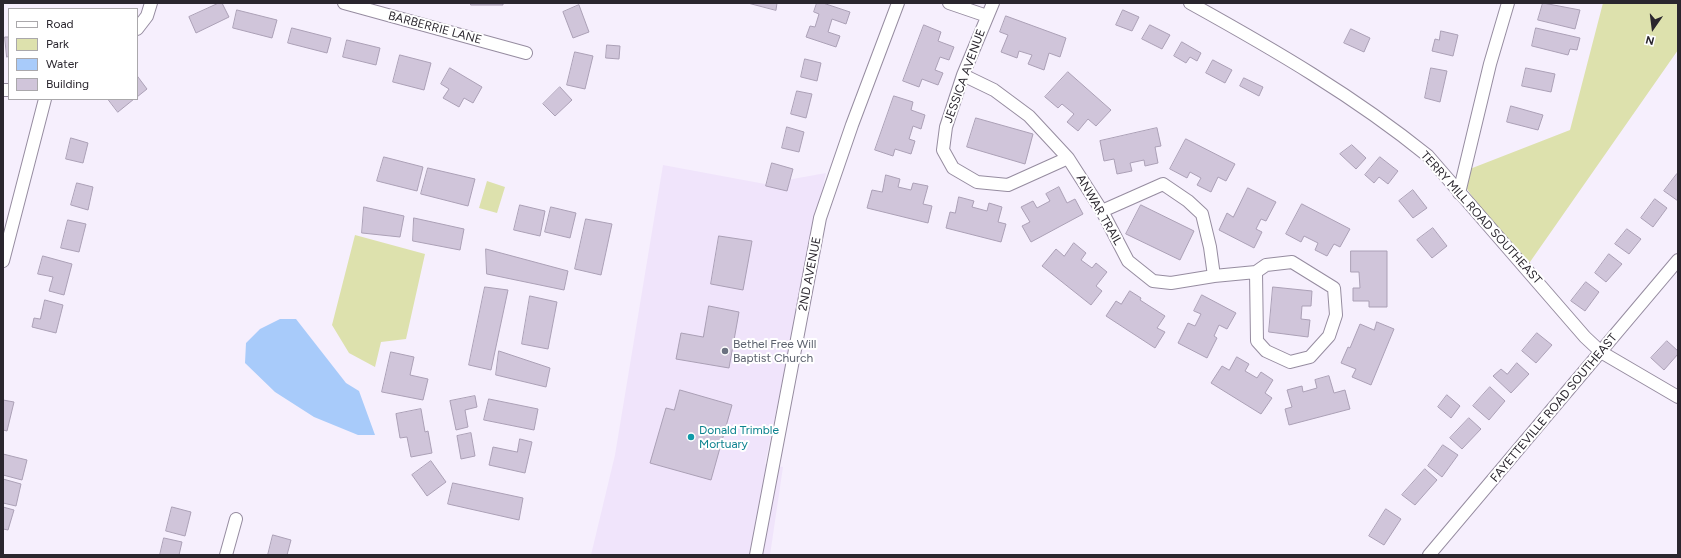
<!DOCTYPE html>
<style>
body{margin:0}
#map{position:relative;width:1681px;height:558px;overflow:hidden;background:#f6effd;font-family:Figtree,sans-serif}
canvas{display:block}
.frame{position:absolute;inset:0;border:4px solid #2a262e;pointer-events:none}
.legend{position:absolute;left:8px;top:8px;width:130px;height:92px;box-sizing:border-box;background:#fff;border:1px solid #aaa8ab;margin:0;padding:5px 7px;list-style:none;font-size:12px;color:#2a262e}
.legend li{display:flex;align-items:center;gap:8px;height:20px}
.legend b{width:20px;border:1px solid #aaa8ab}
.north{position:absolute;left:1633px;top:8px;width:40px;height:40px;-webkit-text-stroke:3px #fff;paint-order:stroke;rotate:194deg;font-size:11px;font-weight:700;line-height:16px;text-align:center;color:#2a262e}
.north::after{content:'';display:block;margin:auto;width:14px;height:18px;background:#2a262e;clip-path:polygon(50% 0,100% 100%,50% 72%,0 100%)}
</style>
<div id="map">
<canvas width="1681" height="558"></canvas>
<div class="frame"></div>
<ul class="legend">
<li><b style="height:5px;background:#fff"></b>Road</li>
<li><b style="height:11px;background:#dde1ad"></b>Park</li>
<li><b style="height:11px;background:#a8cbfa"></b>Water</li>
<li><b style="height:11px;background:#d0c5da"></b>Building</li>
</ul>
<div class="north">N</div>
</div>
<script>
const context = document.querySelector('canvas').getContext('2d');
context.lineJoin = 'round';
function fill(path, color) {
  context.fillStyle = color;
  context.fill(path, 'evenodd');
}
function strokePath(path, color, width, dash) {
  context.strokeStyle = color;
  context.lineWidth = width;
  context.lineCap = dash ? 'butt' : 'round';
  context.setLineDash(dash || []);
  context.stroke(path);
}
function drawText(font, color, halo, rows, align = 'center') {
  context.font = font + ' Figtree,sans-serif';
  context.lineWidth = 4;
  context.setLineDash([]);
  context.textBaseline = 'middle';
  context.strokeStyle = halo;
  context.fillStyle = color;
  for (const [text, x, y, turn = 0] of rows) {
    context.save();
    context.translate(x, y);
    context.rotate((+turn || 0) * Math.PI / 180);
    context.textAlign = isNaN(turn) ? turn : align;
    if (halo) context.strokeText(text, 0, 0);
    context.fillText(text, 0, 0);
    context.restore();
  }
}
const built = new Path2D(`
 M 663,165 L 765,184 L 826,173 L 765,464 L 783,467 L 770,555 L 591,555 L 615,455 Z`);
const green = new Path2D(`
 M 1603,3 L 1678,3 L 1678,50 L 1523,272 L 1457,174 L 1570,130 Z
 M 487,181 L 505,187 L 497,213 L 479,208 Z
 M 355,235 L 425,254 L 406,339 L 381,342 L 375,367 L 349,353 L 332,325 Z`);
const water = new Path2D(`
 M 280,319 L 296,319 L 346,383 L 359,391 L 375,435 L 358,435 L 314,417 L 275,392 L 245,363 L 246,343 L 260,329 Z`);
const building = new Path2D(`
 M 219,3 L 222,3 L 229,17 L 196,33 L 189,17 Z
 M 471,3 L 503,3 L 503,5 L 471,5 Z
 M 748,3 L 777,3 L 776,10 Z
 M 817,3 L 823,3 L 850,12 L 846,24 L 832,19 L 828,32 L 840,36 L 836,47 L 806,37 L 810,26 L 815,27 L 819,14 L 814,12 Z
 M 1543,3 L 1580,10 L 1575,29 L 1538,20 Z
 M 579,5 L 589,32 L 573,38 L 563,12 Z
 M 237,10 L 277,20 L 272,38 L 233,28 Z
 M 1123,10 L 1139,17 L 1132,31 L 1116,25 Z
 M 1006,16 L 1066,38 L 1060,57 L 1049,53 L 1044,70 L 1028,64 L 1032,55 L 1019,51 L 1017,58 L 1001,52 L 1008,35 L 1000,32 Z
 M 924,25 L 941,32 L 938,41 L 954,47 L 949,60 L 940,57 L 935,70 L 943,73 L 938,85 L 922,79 L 919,87 L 903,81 Z
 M 1150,25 L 1170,35 L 1162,49 L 1142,39 Z
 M 292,28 L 331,38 L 327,53 L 288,43 Z
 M 1536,28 L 1580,38 L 1577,50 L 1570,49 L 1568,55 L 1532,46 Z
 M 1351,29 L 1370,38 L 1364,52 L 1344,43 Z
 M 1441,31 L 1458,35 L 1453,56 L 1432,51 L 1435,39 L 1439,40 Z
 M 5,37 L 9,37 L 9,56 L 7,57 Z
 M 347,40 L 380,48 L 376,65 L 343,57 Z
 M 1182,42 L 1201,53 L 1197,61 L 1190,57 L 1186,63 L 1174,56 Z
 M 607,45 L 620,46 L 619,59 L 606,58 Z
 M 575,52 L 593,56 L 585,89 L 567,85 Z
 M 400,55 L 431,63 L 424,90 L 393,82 Z
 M 805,59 L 821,63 L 817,81 L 801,77 Z
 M 1213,60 L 1232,70 L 1225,83 L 1206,73 Z
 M 450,68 L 482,87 L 473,103 L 464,98 L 459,107 L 443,98 L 449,89 L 441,84 Z
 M 1431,68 L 1447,71 L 1440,102 L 1425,98 Z
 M 1526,68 L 1555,74 L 1551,92 L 1522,86 Z
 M 1068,72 L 1111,110 L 1096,126 L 1088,119 L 1078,131 L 1067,122 L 1074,114 L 1062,104 L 1058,108 L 1045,97 Z
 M 138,77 L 147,89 L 137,97 L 137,78 Z
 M 1244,78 L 1263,87 L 1259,96 L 1240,86 Z
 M 560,87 L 572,100 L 555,116 L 543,104 Z
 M 797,91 L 812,94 L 806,118 L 791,114 Z
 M 894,96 L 913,102 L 911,110 L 925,115 L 921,129 L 913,126 L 909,139 L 915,141 L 911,154 L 895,149 L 893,156 L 875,150 Z
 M 108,99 L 134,99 L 118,112 Z
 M 1511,106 L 1543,115 L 1538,130 L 1507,122 Z
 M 976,118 L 1033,134 L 1025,164 L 967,147 Z
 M 787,127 L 804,132 L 799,152 L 782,148 Z
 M 1157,128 L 1161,146 L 1155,147 L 1158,163 L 1145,166 L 1144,160 L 1130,163 L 1132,171 L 1117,174 L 1114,159 L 1104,161 L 1100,141 Z
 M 71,138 L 88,143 L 83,163 L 66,159 Z
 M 1186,139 L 1235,164 L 1226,181 L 1218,177 L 1211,192 L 1197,185 L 1201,178 L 1190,172 L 1187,178 L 1170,169 Z
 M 1352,145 L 1366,158 L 1356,169 L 1340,154 Z
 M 384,157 L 423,167 L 417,191 L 377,181 Z
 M 1380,157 L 1398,171 L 1388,184 L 1379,177 L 1374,183 L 1365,175 Z
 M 772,163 L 793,169 L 787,191 L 766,186 Z
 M 428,168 L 475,179 L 468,206 L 421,194 Z
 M 1677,174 L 1678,175 L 1678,201 L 1664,191 Z
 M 886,175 L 900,179 L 898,187 L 911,190 L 913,183 L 928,186 L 923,204 L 932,206 L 928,223 L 867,208 L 872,190 L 882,192 Z
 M 77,183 L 93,187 L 88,210 L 71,205 Z
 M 1059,187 L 1067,203 L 1075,199 L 1083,214 L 1031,242 L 1022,226 L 1030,222 L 1021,207 L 1033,201 L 1037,208 L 1050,201 L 1046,194 Z
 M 1248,188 L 1276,202 L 1266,221 L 1261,219 L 1256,229 L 1262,232 L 1254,248 L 1219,230 L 1227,213 L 1233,217 Z
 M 1413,190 L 1427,208 L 1413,218 L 1399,201 Z
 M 959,197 L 974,201 L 972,207 L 987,211 L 989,203 L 1002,207 L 998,222 L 1006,224 L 1001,242 L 946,228 L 950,212 L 955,213 Z
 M 1655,199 L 1667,208 L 1653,227 L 1641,218 Z
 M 1302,204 L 1350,229 L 1340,247 L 1334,244 L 1327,256 L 1315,250 L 1318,243 L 1304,236 L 1301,242 L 1286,234 Z
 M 520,205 L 545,211 L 540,236 L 514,230 Z
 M 1141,205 L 1194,231 L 1180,260 L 1126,234 Z
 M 364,207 L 404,216 L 400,237 L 362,233 Z
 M 551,207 L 576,213 L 570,238 L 545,232 Z
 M 414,218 L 464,229 L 460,250 L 413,241 Z
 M 586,219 L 612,224 L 601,275 L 575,269 Z
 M 68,220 L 86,224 L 79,252 L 61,248 Z
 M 1433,228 L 1447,246 L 1432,258 L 1417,240 Z
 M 1627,229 L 1641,239 L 1629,254 L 1615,244 Z
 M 719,236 L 752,241 L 743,290 L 711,284 Z
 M 1074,243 L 1086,253 L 1081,260 L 1092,268 L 1096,263 L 1107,272 L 1096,286 L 1102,291 L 1091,305 L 1042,266 L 1056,249 L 1064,256 Z
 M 486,249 L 568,271 L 564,290 L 487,274 Z
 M 1351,251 L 1387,251 L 1387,307 L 1369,307 L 1369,301 L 1353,301 L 1353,288 L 1360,288 L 1359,272 L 1351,272 Z
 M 1609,254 L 1622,264 L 1606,282 L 1595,273 Z
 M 43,256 L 72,264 L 64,295 L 49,291 L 53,277 L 38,274 Z
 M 1586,282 L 1599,292 L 1585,311 L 1571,301 Z
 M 485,287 L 508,290 L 491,370 L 469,365 Z
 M 1273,287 L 1312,291 L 1311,306 L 1302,306 L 1301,319 L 1310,320 L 1308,337 L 1269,332 Z
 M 1130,291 L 1141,298 L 1140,300 L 1165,316 L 1157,328 L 1165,332 L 1155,348 L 1106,316 L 1116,301 L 1121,304 Z
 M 1202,295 L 1236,313 L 1227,329 L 1219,325 L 1214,336 L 1217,338 L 1207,358 L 1178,343 L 1188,323 L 1195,326 L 1201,314 L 1194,311 Z
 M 530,296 L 557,302 L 548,349 L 522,344 Z
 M 45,300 L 63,305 L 56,333 L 32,327 L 34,318 L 40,319 Z
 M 709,306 L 739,312 L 729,368 L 676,359 L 681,333 L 703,337 Z
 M 1377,322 L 1394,329 L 1371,385 L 1352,377 L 1356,369 L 1341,363 L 1348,347 L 1350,348 L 1360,324 L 1374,330 Z
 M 1537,333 L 1552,345 L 1536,363 L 1522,351 Z
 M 1667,341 L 1678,351 L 1678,354 L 1664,370 L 1651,358 Z
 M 499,351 L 550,368 L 546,387 L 496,375 Z
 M 391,352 L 414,357 L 410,375 L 428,379 L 423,400 L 382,392 Z
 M 1237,357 L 1249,364 L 1245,371 L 1257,378 L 1261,372 L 1273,380 L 1265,393 L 1272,398 L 1261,414 L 1211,383 L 1222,366 L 1229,370 Z
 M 1517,363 L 1529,374 L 1511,393 L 1493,376 L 1501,369 L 1507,374 Z
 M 1329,376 L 1334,393 L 1345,390 L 1350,409 L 1289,425 L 1285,409 L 1292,407 L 1287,390 L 1302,386 L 1303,392 L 1317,388 L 1315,380 Z
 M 1490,387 L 1505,401 L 1489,420 L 1473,406 Z
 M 680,390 L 732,405 L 711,480 L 650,463 L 666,408 L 674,410 Z
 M 1447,395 L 1460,406 L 1451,418 L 1438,407 Z
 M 475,396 L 477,407 L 465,410 L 468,427 L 456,430 L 450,401 Z
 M 489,399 L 538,409 L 534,430 L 484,420 Z
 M 3,400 L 14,402 L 7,431 L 3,430 Z
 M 421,409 L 425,432 L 428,431 L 432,453 L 411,457 L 407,437 L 400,438 L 396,414 Z
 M 1469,418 L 1481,429 L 1462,449 L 1450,438 Z
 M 471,433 L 475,456 L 461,459 L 457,436 Z
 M 520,439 L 532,442 L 525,473 L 489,465 L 493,447 L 517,452 Z
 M 1443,445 L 1458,455 L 1442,477 L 1428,466 Z
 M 3,454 L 27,460 L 22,480 L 3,475 Z
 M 431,461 L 446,482 L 427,496 L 412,475 Z
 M 1425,469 L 1437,480 L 1415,505 L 1402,495 Z
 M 3,479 L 21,484 L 16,506 L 3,503 Z
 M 453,483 L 523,498 L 519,520 L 448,504 Z
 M 3,507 L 14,510 L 8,530 L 3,529 Z
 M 172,507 L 191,512 L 185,536 L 166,531 Z
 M 1386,509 L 1401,519 L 1384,545 L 1369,536 Z
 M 273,535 L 291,540 L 287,555 L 268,555 Z
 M 164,538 L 182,542 L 179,555 L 160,555 Z`);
const minor = new Path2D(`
 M 344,3 L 526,53
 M 949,3 L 987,16
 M 993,3 L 963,75 L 946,127 L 943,150 L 953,168 L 977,182 L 1008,185 L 1068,158
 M 1190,3 C 1273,49 1354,96 1428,156 L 1585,337 L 1601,352 L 1678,397
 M 137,29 L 147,16 L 151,3
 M 963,75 L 994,90 L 1029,116 L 1068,158 L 1102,211 L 1128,261 L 1153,281 L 1171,283 L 1214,276 L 1256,272 L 1266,265 L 1292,262 L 1334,288 L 1336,315 L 1329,336 L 1310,357 L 1290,362 L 1266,351 L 1257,341 L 1256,272
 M 3,90 L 9,90
 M 1459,193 L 1490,64 L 1508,3
 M 1102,211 L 1163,184 L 1188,201 L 1202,214 L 1210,247 L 1214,276
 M 3,261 L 45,99
 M 226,555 L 236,519
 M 756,555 L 820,218 L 852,125 L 898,3
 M 1429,555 L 1678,260`);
const markers = [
 [725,351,4,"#6b7280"],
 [691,437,4,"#0f9aa8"]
];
const streetNames = [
 ["BARBERRIE LANE",435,28,15],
 ["JESSICA AVENUE",965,76,-70],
 ["ANWAR TRAIL",1099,210,60],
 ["TERRY MILL ROAD SOUTHEAST",1481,218,48],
 ["2ND AVENUE",810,274,-79],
 ["FAYETTEVILLE ROAD SOUTHEAST",1554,408,-50]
];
const worshipNames = [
 ["Bethel Free Will",733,344],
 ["Baptist Church",733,358]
];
const cultureNames = [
 ["Donald Trimble",699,430],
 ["Mortuary",699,444]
];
fill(built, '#f0e4fb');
fill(green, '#dde1ad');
fill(water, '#a8cbfa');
fill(building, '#d0c5da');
strokePath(building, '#aba0b6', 1);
strokePath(minor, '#968ca0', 14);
strokePath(minor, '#fff', 12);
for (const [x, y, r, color] of markers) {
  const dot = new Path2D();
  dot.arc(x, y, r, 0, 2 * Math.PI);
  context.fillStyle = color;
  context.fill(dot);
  strokePath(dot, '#fff', 1.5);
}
drawText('12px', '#2a262e', '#fff', streetNames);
drawText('12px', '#5b616d', '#fff', worshipNames, 'left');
drawText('12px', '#0d838f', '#fff', cultureNames, 'left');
</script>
